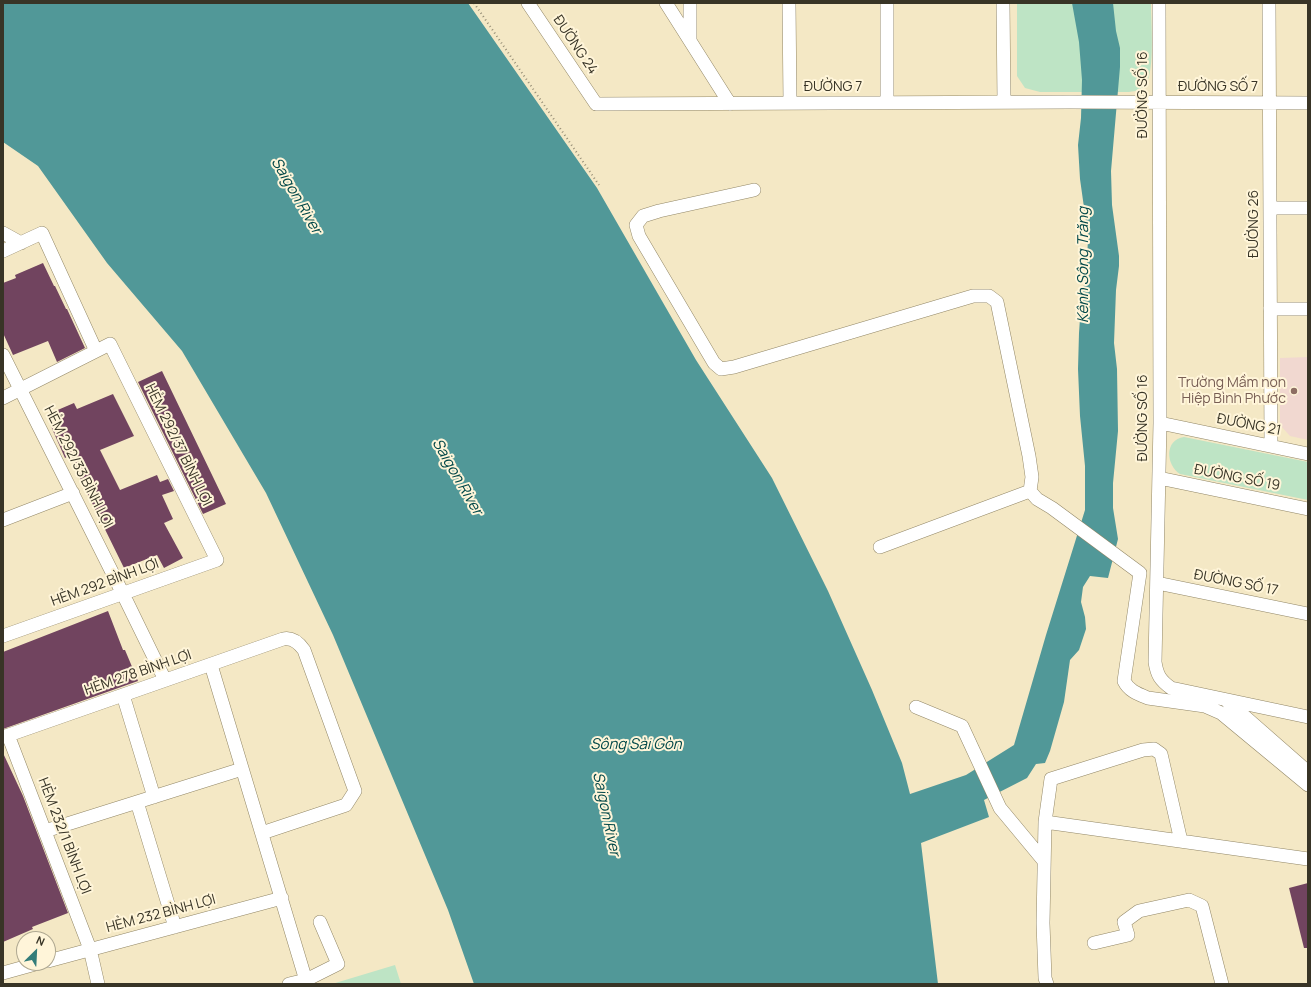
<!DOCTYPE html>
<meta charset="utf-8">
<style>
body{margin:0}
#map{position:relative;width:1311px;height:987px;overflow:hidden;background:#f4e8c5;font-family:Manrope,sans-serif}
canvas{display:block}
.frame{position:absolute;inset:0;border:4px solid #383426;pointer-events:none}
.north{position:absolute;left:16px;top:931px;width:40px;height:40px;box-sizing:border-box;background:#fff5d9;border:1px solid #afa891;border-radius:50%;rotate:24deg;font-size:11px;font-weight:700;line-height:16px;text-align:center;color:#383426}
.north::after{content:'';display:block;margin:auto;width:14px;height:18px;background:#347d79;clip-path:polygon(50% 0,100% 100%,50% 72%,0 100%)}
</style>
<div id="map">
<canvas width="1311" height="987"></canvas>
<div class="frame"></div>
<div class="north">N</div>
</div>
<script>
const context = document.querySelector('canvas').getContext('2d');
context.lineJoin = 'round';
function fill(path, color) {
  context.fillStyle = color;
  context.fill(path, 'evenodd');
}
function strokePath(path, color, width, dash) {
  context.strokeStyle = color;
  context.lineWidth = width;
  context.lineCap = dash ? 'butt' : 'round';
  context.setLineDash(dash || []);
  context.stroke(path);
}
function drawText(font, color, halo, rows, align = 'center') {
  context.font = font + ' Manrope,sans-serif';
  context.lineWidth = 4;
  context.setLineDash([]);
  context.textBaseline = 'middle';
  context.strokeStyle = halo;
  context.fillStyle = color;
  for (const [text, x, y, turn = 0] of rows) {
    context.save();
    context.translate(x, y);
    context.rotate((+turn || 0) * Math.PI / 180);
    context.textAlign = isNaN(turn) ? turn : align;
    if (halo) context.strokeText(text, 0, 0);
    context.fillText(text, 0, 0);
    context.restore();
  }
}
const education = new Path2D(`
 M 1308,357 L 1308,440 L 1290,436 L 1280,425 L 1280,358 Z`);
const green = new Path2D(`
 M 1017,3 L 1151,3 C 1151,22 1155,70 1146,84 C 1142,90 1136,91 1129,92 L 1040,92 L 1025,88 L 1017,76 Z
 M 1184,437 L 1308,462 L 1308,500 L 1180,474 C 1166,465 1164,440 1184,437 Z
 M 395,965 L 401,984 L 332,984 Z`);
const water = new Path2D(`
 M 3,3 L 468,3 L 597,188 L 696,360 L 772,478 L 828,591 L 872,690 L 902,763 L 910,794 L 966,775 L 1014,745 L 1046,635 L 1085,510 L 1085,466 L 1080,416 L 1078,369 L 1079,333 L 1081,304 L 1087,264 L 1088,236 L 1080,179 L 1078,145 L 1081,118 L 1082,80 L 1079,42 L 1072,3 L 1113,3 L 1116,31 L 1120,48 L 1120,67 L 1111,171 L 1112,205 L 1119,256 L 1119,266 L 1116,290 L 1114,343 L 1117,369 L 1118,431 L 1113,483 L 1113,508 L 1118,539 L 1108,578 L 1090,576 L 1083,587 L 1081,602 L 1085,617 L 1086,629 L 1079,650 L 1070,660 L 1064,702 L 1050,751 L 1045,763 L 1036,764 L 1027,778 L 984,800 L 989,817 L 921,843 L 938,984 L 474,984 L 448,910 L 333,635 L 266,493 L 182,351 L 107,263 L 38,166 L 3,142 Z`);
const building = new Path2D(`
 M 43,263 L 54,286 L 55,286 L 66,309 L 67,309 L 85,348 L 57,362 L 48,341 L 13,355 L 3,333 L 3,283 L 16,278 L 15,275 Z
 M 162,371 L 226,504 L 203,514 L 138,382 Z
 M 113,394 L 134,436 L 100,450 L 120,490 L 157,475 L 160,482 L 168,479 L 174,491 L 162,495 L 173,519 L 164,523 L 183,558 L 164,568 L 157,555 L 124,568 L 69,456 L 65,458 L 46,415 L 74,403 L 77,409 Z
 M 108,611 L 123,650 L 125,650 L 138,681 L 3,729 L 3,652 Z
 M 3,753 L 23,796 L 68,913 L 32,927 L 33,929 L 3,942 Z
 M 1308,883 L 1308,948 L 1304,948 L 1289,888 Z`);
const path = new Path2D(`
 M 474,3 L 599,185`);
const minor = new Path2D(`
 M 528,3 L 596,104 L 1070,102 L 1308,103
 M 666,3 L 730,104
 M 789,3 L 790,103
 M 1003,3 L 1004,102
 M 1159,3 L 1160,423 L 1155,662 C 1157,675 1160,680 1171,688 L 1308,717
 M 1269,3 L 1271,446
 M 690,39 L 690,3
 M 887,103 L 887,3
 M 754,190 L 659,211 L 643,216 L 636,225 L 639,236 L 714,363 L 721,369 L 734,367 L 973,296 L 989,296 L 997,302 L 1029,456 L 1032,477 L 1030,491 L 1037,499 L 1052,508 L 1140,573 L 1124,681 C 1129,691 1138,694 1148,698 L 1205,706 L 1221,713 L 1308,785
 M 1270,208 L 1308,208
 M 3,233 L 21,243
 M 3,251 L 42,233 L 96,351
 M 1270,309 L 1308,309
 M 3,355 L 123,594 L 165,680
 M 3,398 L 110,344 L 217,560 L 3,636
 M 1160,423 L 1308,454
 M 1159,478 L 1308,509
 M 3,520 L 73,493
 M 880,547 L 1030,491
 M 1157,583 L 1308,614
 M 211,665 L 307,984
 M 123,695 L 154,797
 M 1227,701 L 1308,772
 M 916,707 L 962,726 L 1000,808 L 1044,861
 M 8,735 L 90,949 L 98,984
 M 3,737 L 283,639 C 292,637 299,643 304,650 L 355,791 L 346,805 L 262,833
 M 137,802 L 175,927
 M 1045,822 L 1308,859
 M 45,831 L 242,769
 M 1094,943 L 1128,935 L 1124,922 L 1139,911 L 1189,900 L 1202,906 L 1222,984
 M 48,961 L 282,898
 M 3,973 L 39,963
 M 289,984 L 306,980 L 338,964 L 320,922
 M 1047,984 L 1045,978 L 1043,923 L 1045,822 L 1051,779 L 1143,750 L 1154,749 L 1161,754 L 1181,841`);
const markers = [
 [1294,391,4,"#8d6e63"]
];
const streetNames = [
 ["ĐƯỜNG 24",575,45,56],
 ["ĐƯỜNG 7",833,87],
 ["ĐƯỜNG SỐ 7",1218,87],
 ["ĐƯỜNG SỐ 16",1143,95,-90],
 ["ĐƯỜNG 26",1254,224,-90],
 ["ĐƯỜNG SỐ 16",1143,418,-90],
 ["ĐƯỜNG 21",1249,425,11],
 ["HẺM 292/37 BÌNH LỢI",178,445,64],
 ["HẺM 292/33 BÌNH LỢI",78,467,63],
 ["ĐƯỜNG SỐ 19",1237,478,11],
 ["HẺM 292 BÌNH LỢI",105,583,-20],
 ["ĐƯỜNG SỐ 17",1236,583,11],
 ["HẺM 278 BÌNH LỢI",138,673,-19],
 ["HẺM 232/1 BÌNH LỢI",64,836,69],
 ["HẺM 232 BÌNH LỢI",161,914,-15]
];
const educationNames = [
 ["Trường Mầm non",1286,383],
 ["Hiệp Bình Phước",1286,399]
];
const waterNames = [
 ["Saigon River",296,196,60],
 ["Kênh Sông Trăng",1084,265,-90],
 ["Saigon River",457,477,60],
 ["Sông Sài Gòn",636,745],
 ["Saigon River",606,814,78]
];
fill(education, '#f1d8d0');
fill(green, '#bee4c5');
fill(water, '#519898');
fill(building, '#71445f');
strokePath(minor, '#928767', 14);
strokePath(path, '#968e76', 2, [1, 3]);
strokePath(minor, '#fff', 13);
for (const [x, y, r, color] of markers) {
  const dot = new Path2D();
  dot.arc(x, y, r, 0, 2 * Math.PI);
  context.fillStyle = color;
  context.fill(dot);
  strokePath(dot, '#fff5d9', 1.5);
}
drawText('14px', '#383426', '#fff5d9', streetNames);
drawText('14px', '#785e54', '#fff5d9', educationNames, 'right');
drawText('italic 15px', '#014748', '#fff5d9', waterNames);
</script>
